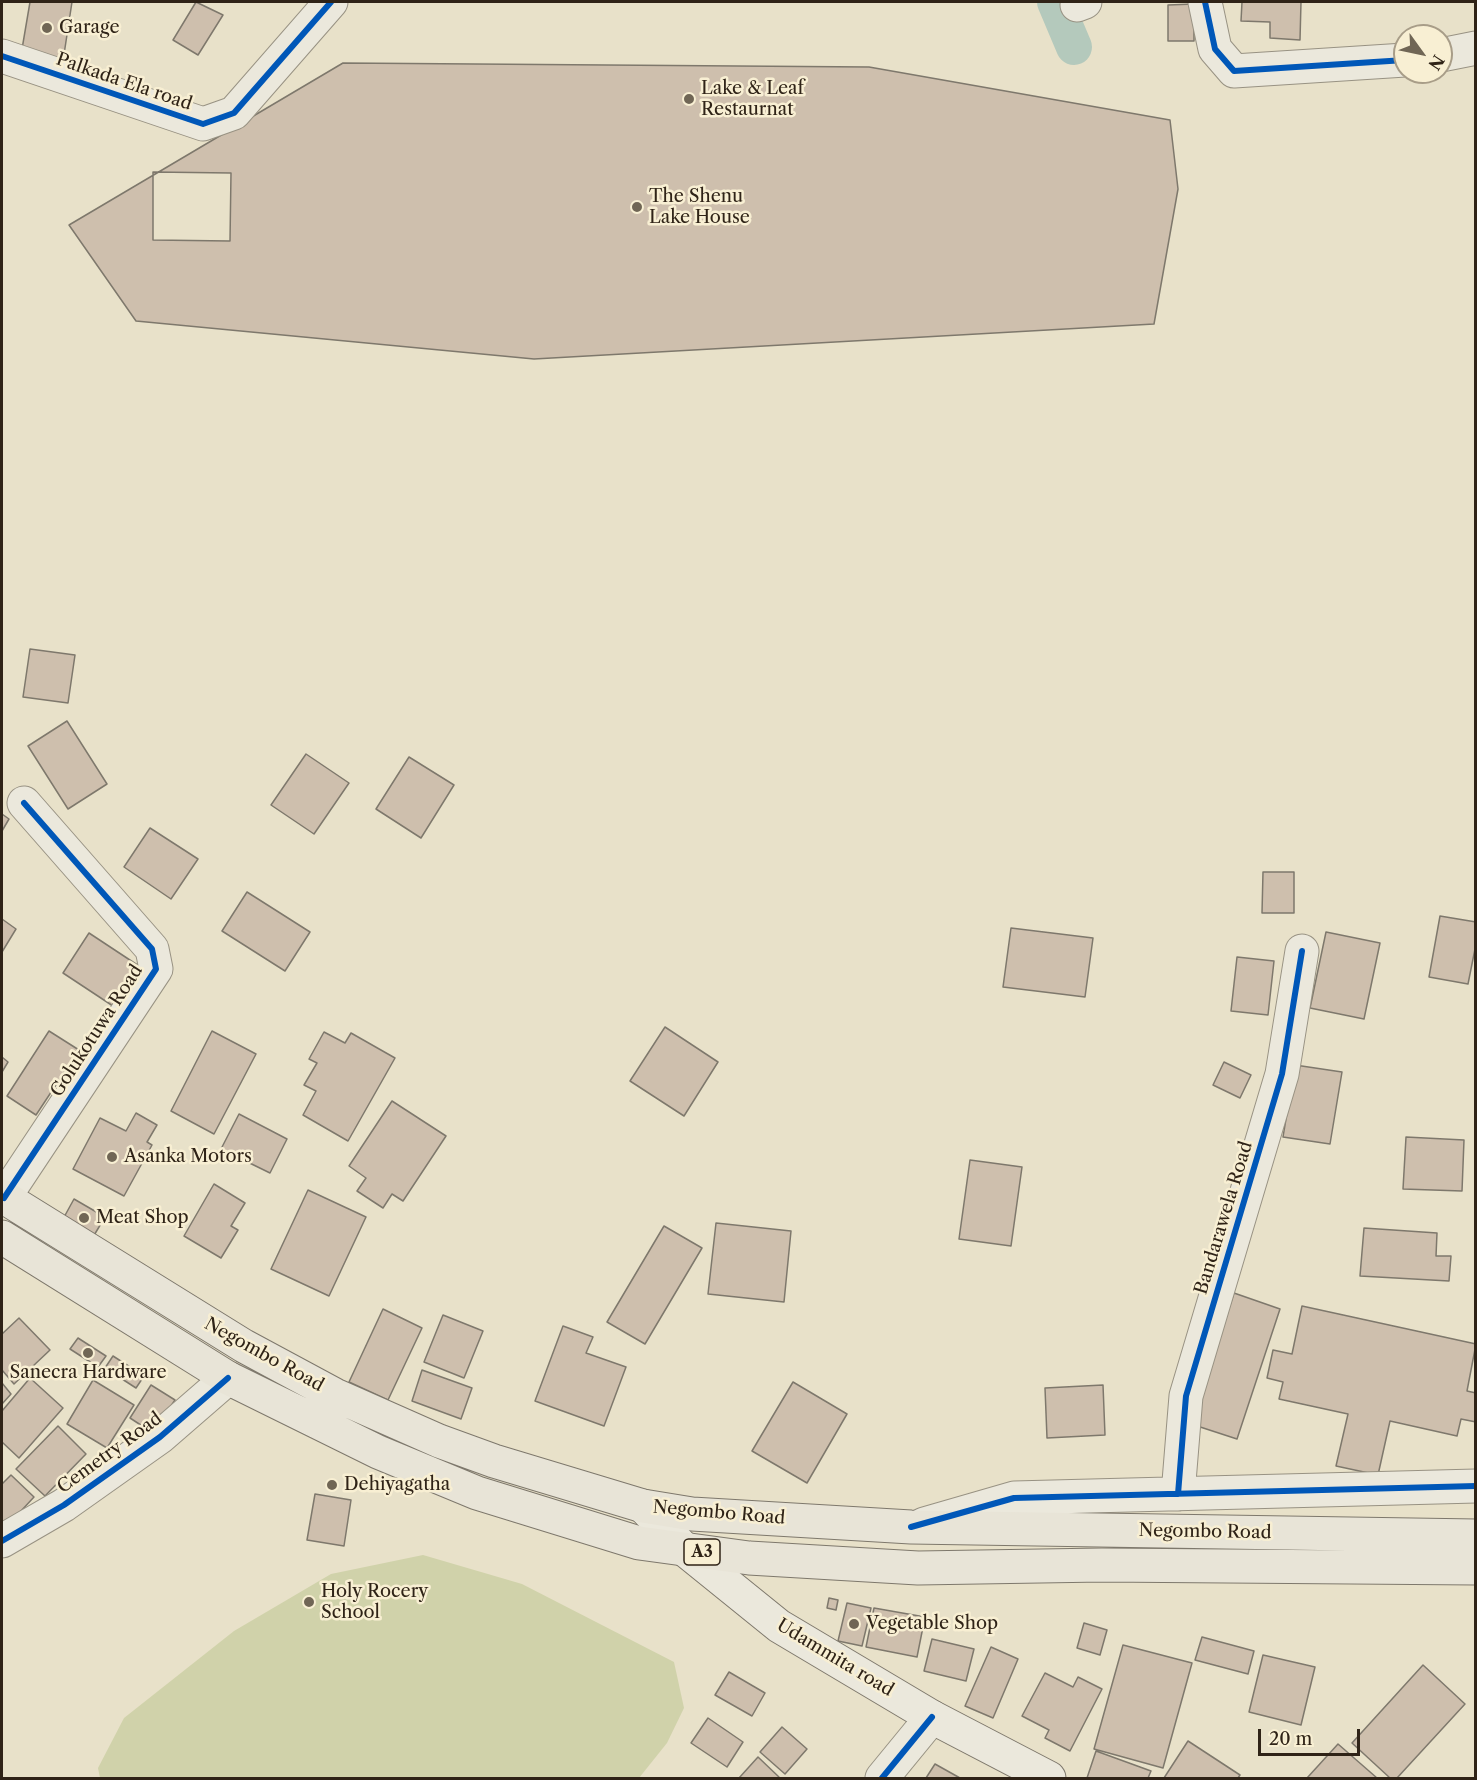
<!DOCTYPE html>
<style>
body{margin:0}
#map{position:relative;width:1477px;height:1780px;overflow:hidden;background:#e8e1c9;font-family:"Libre Caslon Text",serif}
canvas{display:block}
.frame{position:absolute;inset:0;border:3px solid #2f2317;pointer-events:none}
.north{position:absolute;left:1393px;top:24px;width:60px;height:60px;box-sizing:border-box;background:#f8efd3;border:2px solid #a89d88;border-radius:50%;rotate:123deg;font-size:16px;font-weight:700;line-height:24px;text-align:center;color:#2f2317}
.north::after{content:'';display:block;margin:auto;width:21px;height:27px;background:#706655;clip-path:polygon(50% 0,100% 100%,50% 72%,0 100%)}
.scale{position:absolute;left:1258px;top:1729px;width:102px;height:27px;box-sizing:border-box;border:3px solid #2f2317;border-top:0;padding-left:8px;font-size:18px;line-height:21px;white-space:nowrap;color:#2f2317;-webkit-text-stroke:4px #f8efd3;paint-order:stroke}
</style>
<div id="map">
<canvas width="1477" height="1780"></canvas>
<div class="frame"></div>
<div class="north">N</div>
<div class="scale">20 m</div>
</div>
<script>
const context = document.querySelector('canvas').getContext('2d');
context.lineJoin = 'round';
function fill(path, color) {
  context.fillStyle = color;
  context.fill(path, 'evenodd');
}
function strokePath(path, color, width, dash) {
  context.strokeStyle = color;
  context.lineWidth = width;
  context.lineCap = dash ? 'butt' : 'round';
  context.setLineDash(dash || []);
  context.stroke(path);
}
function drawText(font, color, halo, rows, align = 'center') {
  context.font = font + ' "Libre Caslon Text",serif';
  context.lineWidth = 5;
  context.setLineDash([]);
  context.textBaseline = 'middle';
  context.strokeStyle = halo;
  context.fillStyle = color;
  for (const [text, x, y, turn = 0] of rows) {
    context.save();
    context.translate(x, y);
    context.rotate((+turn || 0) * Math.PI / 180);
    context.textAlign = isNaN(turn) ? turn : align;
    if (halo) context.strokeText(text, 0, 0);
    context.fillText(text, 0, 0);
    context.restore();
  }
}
const green = new Path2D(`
 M 423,1555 L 522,1584 L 674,1662 L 684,1708 L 667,1743 L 639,1778 L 100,1778 L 98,1768 L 124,1718 L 234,1631 L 331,1574 Z`);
const canal = new Path2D(`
 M 1055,2 L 1074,47`);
const building = new Path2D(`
 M 30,2 L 72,2 L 63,61 L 21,55 Z
 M 196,2 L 223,15 L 198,55 L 173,40 Z
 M 1242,2 L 1301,2 L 1300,40 L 1270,38 L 1270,22 L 1241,21 Z
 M 1194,4 L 1194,41 L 1168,41 L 1168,5 Z
 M 343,63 L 869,67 L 1170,120 L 1178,189 L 1154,324 L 534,359 L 136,321 L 69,225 Z
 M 153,172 L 231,173 L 230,241 L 153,240 Z
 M 30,649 L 75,655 L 68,703 L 23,697 Z
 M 67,721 L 107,784 L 68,809 L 28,746 Z
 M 306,754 L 349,783 L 314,834 L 271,805 Z
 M 409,757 L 454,785 L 421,838 L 376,809 Z
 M 2,814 L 9,819 L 2,831 Z
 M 150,828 L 198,859 L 171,899 L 124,867 Z
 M 1263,872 L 1294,872 L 1294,913 L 1262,913 Z
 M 247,892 L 310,932 L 285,971 L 222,931 Z
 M 1440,916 L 1476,922 L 1476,944 L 1468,984 L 1429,977 Z
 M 2,919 L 16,929 L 2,952 Z
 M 1011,928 L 1093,938 L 1085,997 L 1003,987 Z
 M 1326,932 L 1380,943 L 1364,1019 L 1310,1008 Z
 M 89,933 L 142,968 L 116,1008 L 63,973 Z
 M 1237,957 L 1274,961 L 1268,1015 L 1231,1011 Z
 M 665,1027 L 718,1062 L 684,1116 L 630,1081 Z
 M 49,1031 L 79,1050 L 36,1115 L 7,1096 Z
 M 212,1031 L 256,1054 L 214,1134 L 171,1111 Z
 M 324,1032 L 345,1043 L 351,1033 L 395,1058 L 348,1141 L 303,1115 L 316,1091 L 304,1085 L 317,1063 L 309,1059 Z
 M 2,1057 L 8,1062 L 2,1072 Z
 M 1224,1062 L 1251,1075 L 1240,1098 L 1213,1085 Z
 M 1295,1065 L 1342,1072 L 1330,1144 L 1283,1137 Z
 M 392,1101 L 446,1136 L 403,1201 L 392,1194 L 383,1208 L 357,1191 L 366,1178 L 349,1166 Z
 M 136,1113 L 157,1125 L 147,1142 L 152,1145 L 124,1196 L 73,1169 L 100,1118 L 126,1131 Z
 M 239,1114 L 287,1139 L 270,1173 L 221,1149 Z
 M 1406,1137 L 1464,1140 L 1462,1191 L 1403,1189 Z
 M 970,1160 L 1022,1167 L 1011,1246 L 959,1239 Z
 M 214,1184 L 245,1203 L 231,1226 L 238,1230 L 221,1258 L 184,1236 Z
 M 308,1190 L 366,1217 L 329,1296 L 271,1269 Z
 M 74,1199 L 105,1217 L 93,1237 L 63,1219 Z
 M 716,1223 L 791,1231 L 784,1302 L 708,1294 Z
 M 664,1226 L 702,1248 L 645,1344 L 607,1322 Z
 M 1364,1228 L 1437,1233 L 1436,1256 L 1451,1256 L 1449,1281 L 1360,1276 Z
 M 1234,1293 L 1280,1309 L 1237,1439 L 1191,1424 Z
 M 1302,1306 L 1476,1344 L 1467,1391 L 1476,1393 L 1476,1422 L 1461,1419 L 1457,1436 L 1390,1421 L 1378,1475 L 1336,1466 L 1348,1414 L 1279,1399 L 1283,1382 L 1267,1378 L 1273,1350 L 1292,1354 Z
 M 383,1309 L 422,1328 L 388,1400 L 349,1382 Z
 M 443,1315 L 483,1331 L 464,1378 L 424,1362 Z
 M 19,1318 L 50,1350 L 14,1384 L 2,1370 L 2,1334 Z
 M 563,1326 L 593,1337 L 586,1353 L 626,1367 L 604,1426 L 535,1401 Z
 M 78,1338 L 106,1356 L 98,1367 L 70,1349 Z
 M 113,1356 L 144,1376 L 136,1388 L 105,1368 Z
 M 422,1370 L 472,1388 L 461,1419 L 412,1401 Z
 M 30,1378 L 63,1408 L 19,1458 L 2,1442 L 2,1411 Z
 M 93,1380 L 134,1405 L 107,1448 L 67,1424 Z
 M 793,1382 L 847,1414 L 807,1483 L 752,1451 Z
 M 2,1383 L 11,1394 L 2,1404 Z
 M 151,1385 L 175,1400 L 153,1433 L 130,1418 Z
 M 1103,1385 L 1105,1435 L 1047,1438 L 1045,1388 Z
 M 58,1426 L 86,1454 L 45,1496 L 16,1469 Z
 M 11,1475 L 34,1497 L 7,1526 L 2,1520 L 2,1484 Z
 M 315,1494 L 351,1500 L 344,1546 L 307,1540 Z
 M 829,1598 L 838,1600 L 836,1610 L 827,1608 Z
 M 847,1603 L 871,1608 L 862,1646 L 838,1641 Z
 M 874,1608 L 925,1617 L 917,1657 L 866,1647 Z
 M 1084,1623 L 1107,1630 L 1100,1655 L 1077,1648 Z
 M 1202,1637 L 1254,1651 L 1248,1674 L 1195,1660 Z
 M 932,1639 L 974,1649 L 966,1681 L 924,1671 Z
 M 1123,1645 L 1192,1663 L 1163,1768 L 1094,1749 Z
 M 991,1647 L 1018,1659 L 993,1718 L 965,1706 Z
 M 1263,1655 L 1315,1667 L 1301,1725 L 1249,1712 Z
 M 1423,1665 L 1465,1704 L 1397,1778 L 1390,1778 L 1352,1743 Z
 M 729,1672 L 765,1693 L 752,1716 L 715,1695 Z
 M 1045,1673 L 1073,1687 L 1078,1677 L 1102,1689 L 1070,1751 L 1045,1738 L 1049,1730 L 1022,1716 Z
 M 708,1718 L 743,1742 L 727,1767 L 691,1743 Z
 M 782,1727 L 807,1749 L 785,1774 L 760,1752 Z
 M 1188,1741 L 1240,1775 L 1238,1778 L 1164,1778 Z
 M 1338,1744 L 1377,1778 L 1307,1778 Z
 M 1096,1751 L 1151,1771 L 1148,1778 L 1087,1778 Z
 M 758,1757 L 780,1778 L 739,1778 Z
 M 935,1764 L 960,1778 L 926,1778 Z`);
const street = new Path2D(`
 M 1205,2 L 1215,49 L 1234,71 L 1405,60
 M 1077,5 L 1085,2
 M 1441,55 L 1476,48
 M 2,56 L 203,124 L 234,113 L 331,2
 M 4,1198 L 156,969 L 152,949 L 24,803
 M 1178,1494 L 1186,1396 L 1282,1074 L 1302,951
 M 924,1524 L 1014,1498 L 1476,1486
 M 2,1541 L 64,1505 L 160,1437 L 228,1378
 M 882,1778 L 932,1717`);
const secondary = new Path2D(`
 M 643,1506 L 685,1550 L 779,1626 L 932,1717 L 1049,1778`);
const highway = new Path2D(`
 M 2,1196 L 244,1346 L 335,1395 L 439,1441 L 494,1461 L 643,1506 L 692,1514 L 911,1527 L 1476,1536
 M 2,1237 L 228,1378 L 378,1452 L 477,1493 L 639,1543 L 749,1558 L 918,1568 L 1102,1565 L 1476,1568`);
const cycleway = new Path2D(`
 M 1205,2 L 1215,49 L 1234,71 L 1405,60
 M 2,56 L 203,124 L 234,113 L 331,2
 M 4,1198 L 156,969 L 152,949 L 24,803
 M 1178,1494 L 1186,1396 L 1282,1074 L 1302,951
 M 911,1527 L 1014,1498 L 1476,1486
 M 2,1541 L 64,1505 L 160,1437 L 228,1378
 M 882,1778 L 932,1717`);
const markers = [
 [47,28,6,"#706655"],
 [689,99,6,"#706655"],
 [637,207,6,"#706655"],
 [112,1157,6,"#706655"],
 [84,1218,6,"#706655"],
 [88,1353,6,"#706655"],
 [332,1485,6,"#706655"],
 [309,1602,6,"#706655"],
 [854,1624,6,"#706655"]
];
const shields = [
 [702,1552,36]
];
const shieldNames = [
 ["A3",702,1552]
];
const poiNames = [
 ["Garage",59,28],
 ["Lake & Leaf",701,89],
 ["Restaurnat",701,110],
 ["The Shenu",649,197],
 ["Lake House",649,218],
 ["Asanka Motors",124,1157],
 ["Meat Shop",96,1218],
 ["Sanecra Hardware",88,1373,"center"],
 ["Dehiyagatha",344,1485],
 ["Holy Rocery",321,1592],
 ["School",321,1613],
 ["Vegetable Shop",866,1624]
];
const streetNames = [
 ["Palkada Ela road",124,82,19],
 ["Golukotuwa Road",97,1031,-57],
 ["Bandarawela Road",1224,1218,-73],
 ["Negombo Road",264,1355,29],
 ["Cemetry Road",110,1453,-36],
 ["Negombo Road",719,1513,5],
 ["Negombo Road",1205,1532,1],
 ["Udammita road",835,1658,31]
];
fill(green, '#d0d2aa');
strokePath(canal, '#b4c9bc', 36);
fill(building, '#cebfad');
strokePath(building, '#7e786c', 1.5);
strokePath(street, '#989283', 35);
strokePath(secondary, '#7e786c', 35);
strokePath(highway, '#7e786c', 35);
strokePath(street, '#ebe8dc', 33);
strokePath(secondary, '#ebe8dc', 33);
strokePath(highway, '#e8e4d7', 33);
strokePath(cycleway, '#0057b8', 6);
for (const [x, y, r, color] of markers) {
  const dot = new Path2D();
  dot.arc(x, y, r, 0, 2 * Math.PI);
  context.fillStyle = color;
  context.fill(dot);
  strokePath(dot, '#f8efd3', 2);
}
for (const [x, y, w] of shields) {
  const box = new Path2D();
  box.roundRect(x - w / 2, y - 13, w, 26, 4.5);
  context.fillStyle = '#f8efd3';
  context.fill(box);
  strokePath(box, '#2f2317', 1.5);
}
drawText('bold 16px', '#2f2317', null, shieldNames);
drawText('18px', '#2f2317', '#f8efd3', poiNames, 'left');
drawText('18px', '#2f2317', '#f8efd3', streetNames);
</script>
